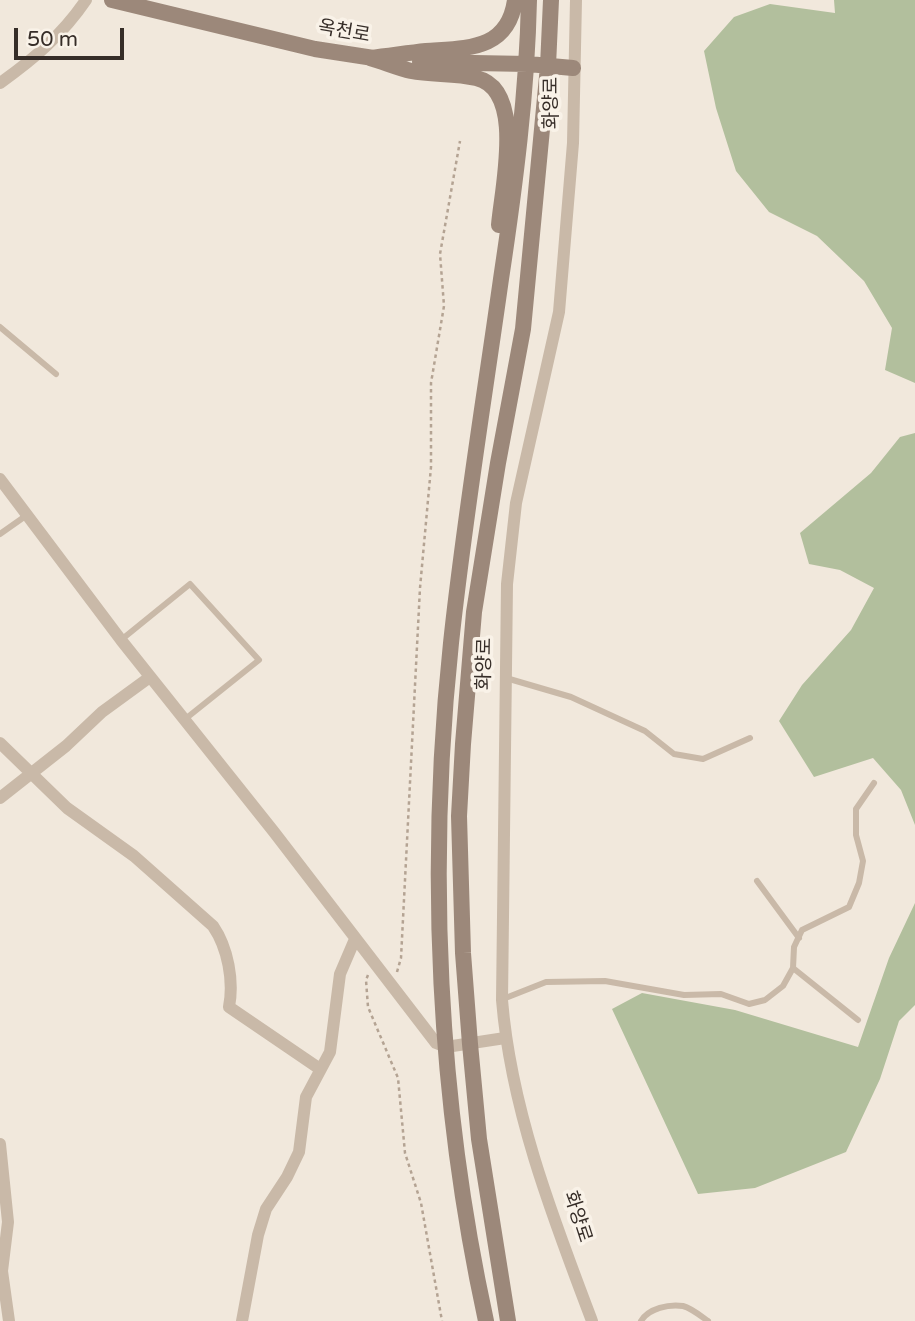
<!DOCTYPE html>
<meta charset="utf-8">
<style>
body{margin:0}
#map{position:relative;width:915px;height:1321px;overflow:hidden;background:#f1e8dc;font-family:"Varela Round",sans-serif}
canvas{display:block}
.scale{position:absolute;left:14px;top:28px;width:110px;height:32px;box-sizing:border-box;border:4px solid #362d28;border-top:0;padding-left:9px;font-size:21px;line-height:24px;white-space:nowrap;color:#362d28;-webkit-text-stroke:5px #f9f2e8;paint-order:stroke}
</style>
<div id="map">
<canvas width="915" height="1321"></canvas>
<div class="scale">50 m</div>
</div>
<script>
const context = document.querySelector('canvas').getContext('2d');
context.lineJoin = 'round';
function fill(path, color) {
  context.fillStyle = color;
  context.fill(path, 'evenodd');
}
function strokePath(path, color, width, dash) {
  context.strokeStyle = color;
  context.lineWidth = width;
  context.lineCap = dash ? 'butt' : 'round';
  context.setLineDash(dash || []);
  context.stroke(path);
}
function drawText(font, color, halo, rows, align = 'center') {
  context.font = font + ' "Varela Round","Noto Sans KR",sans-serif';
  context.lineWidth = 7;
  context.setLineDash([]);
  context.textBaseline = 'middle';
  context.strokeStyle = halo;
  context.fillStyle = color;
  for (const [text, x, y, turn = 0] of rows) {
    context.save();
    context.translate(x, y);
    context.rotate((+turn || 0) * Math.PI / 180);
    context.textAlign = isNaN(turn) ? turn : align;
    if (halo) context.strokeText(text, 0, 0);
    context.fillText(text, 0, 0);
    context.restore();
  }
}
const green = new Path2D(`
 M 834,0 L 915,0 L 915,383 L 885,370 L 892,328 L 864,281 L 817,236 L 769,212 L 736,171 L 716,108 L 704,51 L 734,17 L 770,4 L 835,13 Z
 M 915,433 L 915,825 L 901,790 L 873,758 L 814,777 L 779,721 L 802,685 L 851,630 L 874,588 L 840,570 L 809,564 L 800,533 L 871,473 L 900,437 Z
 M 915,903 L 915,1005 L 899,1021 L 880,1079 L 846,1152 L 755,1188 L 698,1194 L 612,1009 L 642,993 L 735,1010 L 858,1047 L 889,958 Z`);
const path = new Path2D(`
 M 397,972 L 401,958 L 420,588 L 431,467 L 431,383 L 444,306 L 440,254 L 460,141
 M 368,975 L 366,980 L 368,1007 L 398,1078 L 405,1153 L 421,1203 L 442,1321`);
const service = new Path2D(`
 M 0,327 L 56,374
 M 0,534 L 27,515
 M 121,640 L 190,584 L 259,660 L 184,720
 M 506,678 L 571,697 L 645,731 L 674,754 L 703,759 L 750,738
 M 757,881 L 799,938
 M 793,968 L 858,1020
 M 503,999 L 546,982 L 605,981 L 684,995 L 721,994 L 749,1004 L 765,1000 L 783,986 L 793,968 L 794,947 L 802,930 L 849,907 L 859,883 L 863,861 L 856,835 L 856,809 L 874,783
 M 641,1321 C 649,1308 669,1304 683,1306 C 691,1308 701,1316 708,1321`);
const minor = new Path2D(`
 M 576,0 L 573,143 L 559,312 L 516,503 L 507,584 L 502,1000 C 511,1110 553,1218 592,1321
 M 0,83 C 34,59 63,34 86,0
 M 0,479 L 121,640 L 274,832 L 436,1043 L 446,1047 L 505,1038
 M 0,743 L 67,808 L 134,856 L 213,926 C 228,948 234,981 229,1007 L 320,1069
 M 0,798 L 66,746 L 102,712 L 150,677
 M 0,1144 L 8,1222 L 2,1271 L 9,1321
 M 242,1321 L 258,1235 L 266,1209 L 287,1177 L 299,1152 L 306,1097 L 330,1052 L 340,974 L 355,939`);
const secondary = new Path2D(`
 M 112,0 L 315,49 L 380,59
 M 420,62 L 528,64 L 573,68
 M 499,225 C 502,188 526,89 476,78 C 455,73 432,75 411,71 C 398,68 384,62 370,58 C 389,56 407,53 426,51 C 466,48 508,51 515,0
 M 486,1321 C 438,1101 427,868 451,643 C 464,521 484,400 501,279 C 515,186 527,94 529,0
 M 508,1321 L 479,1139 L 470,1044 L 463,953 L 459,816 L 463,744 L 474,612 L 498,463 L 523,329 L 548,66 L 551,0`);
const streetNames = [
 ["옥천로",344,32,10],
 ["화양로",552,103,-90],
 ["화양로",485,664,-89],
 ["화양로",577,1217,72]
];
fill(green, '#b2bf9d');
strokePath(path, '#b4a393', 2.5, [3.5, 3.5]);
strokePath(service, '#c9b9a8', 6);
strokePath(minor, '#c9b9a8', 12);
strokePath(secondary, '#9c887a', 16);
drawText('19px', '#362d28', '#f9f2e8', streetNames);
</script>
